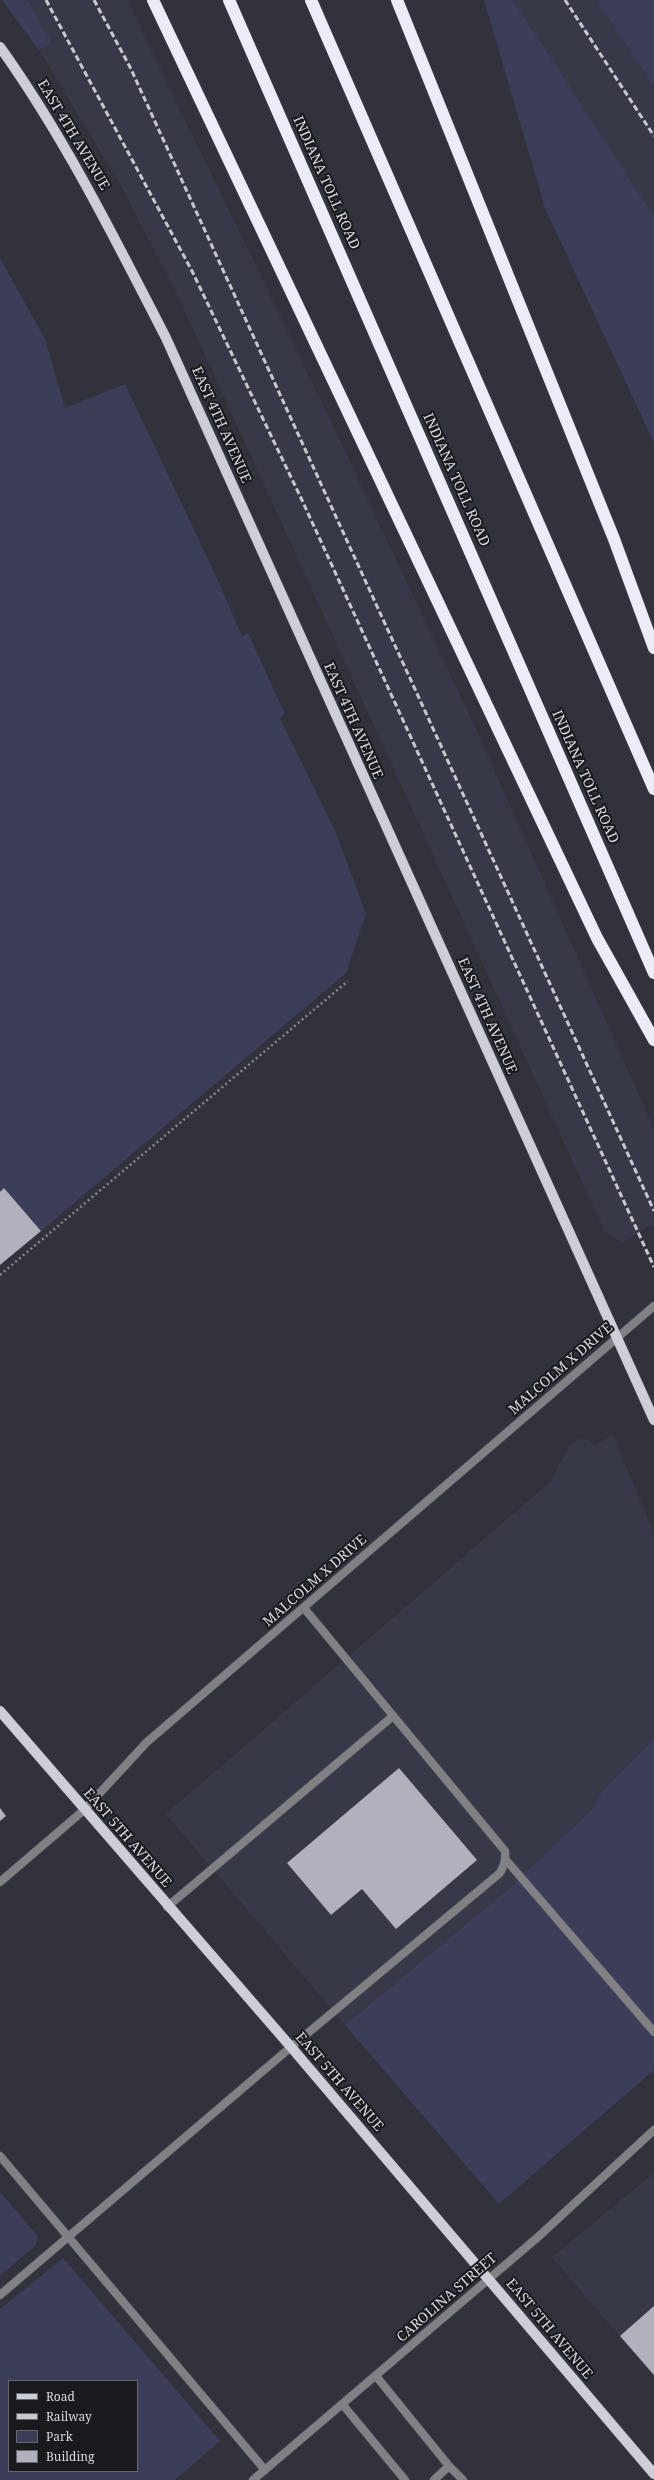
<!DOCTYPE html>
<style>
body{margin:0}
#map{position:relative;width:654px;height:2480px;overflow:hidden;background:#31323b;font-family:"Noto Serif",serif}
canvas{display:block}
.legend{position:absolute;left:8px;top:2380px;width:130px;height:92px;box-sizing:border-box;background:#1a1a1e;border:1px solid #66676c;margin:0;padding:5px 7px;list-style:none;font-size:12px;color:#d9dae0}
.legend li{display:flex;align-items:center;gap:8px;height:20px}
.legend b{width:20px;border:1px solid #66676c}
</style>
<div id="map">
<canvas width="654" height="2480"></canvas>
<ul class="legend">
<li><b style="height:5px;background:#cdced7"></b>Road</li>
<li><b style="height:5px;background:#c8c9cf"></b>Railway</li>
<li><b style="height:11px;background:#3c3d59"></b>Park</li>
<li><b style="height:11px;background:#b0b1bc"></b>Building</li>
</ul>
</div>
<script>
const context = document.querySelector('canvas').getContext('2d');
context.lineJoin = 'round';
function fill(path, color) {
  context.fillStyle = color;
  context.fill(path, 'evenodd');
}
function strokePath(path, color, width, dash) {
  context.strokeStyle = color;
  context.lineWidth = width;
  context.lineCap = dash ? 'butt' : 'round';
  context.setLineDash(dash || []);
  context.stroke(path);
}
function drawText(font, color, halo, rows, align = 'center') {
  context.font = font + ' "Noto Serif",serif';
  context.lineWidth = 4;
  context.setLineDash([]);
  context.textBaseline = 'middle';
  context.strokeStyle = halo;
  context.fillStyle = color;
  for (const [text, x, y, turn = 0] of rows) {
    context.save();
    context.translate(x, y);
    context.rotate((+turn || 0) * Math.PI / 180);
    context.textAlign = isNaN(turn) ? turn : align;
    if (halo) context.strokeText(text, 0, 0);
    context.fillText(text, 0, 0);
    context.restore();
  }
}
const built = new Path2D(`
 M 28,0 L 127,0 L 318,394 L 475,727 L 654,1129 L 654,1223 L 630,1238 L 621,1242 L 605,1232 L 178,296 L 120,184 L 39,50 L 52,43 Z
 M 513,0 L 596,0 L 654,87 L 654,216 Z
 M 613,1435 L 654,1533 L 654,1739 L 604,1789 L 593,1808 L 511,1887 L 345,2025 L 166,1814 L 550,1482 L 570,1445 L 580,1439 L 588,1440 L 594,1445 Z
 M 654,2173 L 654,2377 L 552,2257 Z`);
const green = new Path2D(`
 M 2,0 L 28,0 L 52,43 L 39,50 Z
 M 484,0 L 513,0 L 654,216 L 654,443 L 545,208 Z
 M 596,0 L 654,0 L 654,87 Z
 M 0,258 L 45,339 L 65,408 L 125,384 L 216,576 L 242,636 L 248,633 L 285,714 L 280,718 L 336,833 L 366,914 L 346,973 L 41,1231 L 5,1189 L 0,1192 Z
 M 654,1739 L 654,2070 L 499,2204 L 345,2025 L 511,1887 L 593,1808 L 604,1789 Z
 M 0,2192 L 38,2236 L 36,2245 L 0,2276 Z
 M 63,2258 L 220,2441 L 175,2480 L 0,2480 L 0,2309 ZM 9,2381 L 137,2381 L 137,2471 L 9,2471 Z`);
const building = new Path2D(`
 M 4,1188 L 41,1231 L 0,1265 L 0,1192 Z
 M 399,1768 L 477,1860 L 396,1929 L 362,1889 L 331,1915 L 287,1863 Z
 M 0,1808 L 6,1816 L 0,1821 Z
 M 654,2306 L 654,2375 L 620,2336 Z`);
const path = new Path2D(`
 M 0,1275 L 348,981`);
const service = new Path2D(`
 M 506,1860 L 654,2032
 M 167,1907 L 393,1716
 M 0,2156 L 265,2470
 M 0,2295 L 291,2047 L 500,1873 C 504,1865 506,1860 505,1851 L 304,1608
 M 376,2376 L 449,2466
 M 343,2405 L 405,2480
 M 434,2480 L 449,2466 L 463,2480`);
const minor = new Path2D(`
 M 618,1337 L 654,1306
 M 253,2480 L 538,2237 L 654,2130`);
const tertiary = new Path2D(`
 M 0,1882 L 84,1810 L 147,1742 L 618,1337`);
const primary = new Path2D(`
 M 0,47 C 65,138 115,239 166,338 L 654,1420
 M 0,1711 L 291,2047 L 654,2474`);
const motorway = new Path2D(`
 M 153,0 L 597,938 L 654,1040
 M 229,0 L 654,973
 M 311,0 L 654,789
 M 397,0 L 614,539 L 654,648`);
const rail = new Path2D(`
 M 46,0 L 192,271 L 301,498 L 654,1267
 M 94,0 L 130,67 L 654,1211
 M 565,0 L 654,136`);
const streetNames = [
 ["EAST 4TH AVENUE",73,135,59],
 ["INDIANA TOLL ROAD",326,183,66],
 ["EAST 4TH AVENUE",221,425,66],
 ["INDIANA TOLL ROAD",456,480,66],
 ["EAST 4TH AVENUE",353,721,66],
 ["INDIANA TOLL ROAD",585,777,66],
 ["EAST 4TH AVENUE",487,1016,66],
 ["MALCOLM X DRIVE",561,1369,-41],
 ["MALCOLM X DRIVE",315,1581,-41],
 ["EAST 5TH AVENUE",127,1838,49],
 ["EAST 5TH AVENUE",339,2082,49],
 ["CAROLINA STREET",447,2298,-41],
 ["EAST 5TH AVENUE",549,2329,50]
];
fill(built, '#383948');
fill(green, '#3c3d59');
fill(building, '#b0b1bc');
strokePath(service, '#4f5059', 9);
strokePath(minor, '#4f5059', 9);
strokePath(tertiary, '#4f5059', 9);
strokePath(primary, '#4f5059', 11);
strokePath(motorway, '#4f5059', 13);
strokePath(path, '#86878f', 2.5, [2, 3]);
strokePath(service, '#808085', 8);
strokePath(minor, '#808085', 8);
strokePath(tertiary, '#808085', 8);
strokePath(primary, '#cdced7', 10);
strokePath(motorway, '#ebecf8', 12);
strokePath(rail, '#c8c9cf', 3, [6, 3]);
drawText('14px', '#d9dae0', '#1a1a1e', streetNames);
</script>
